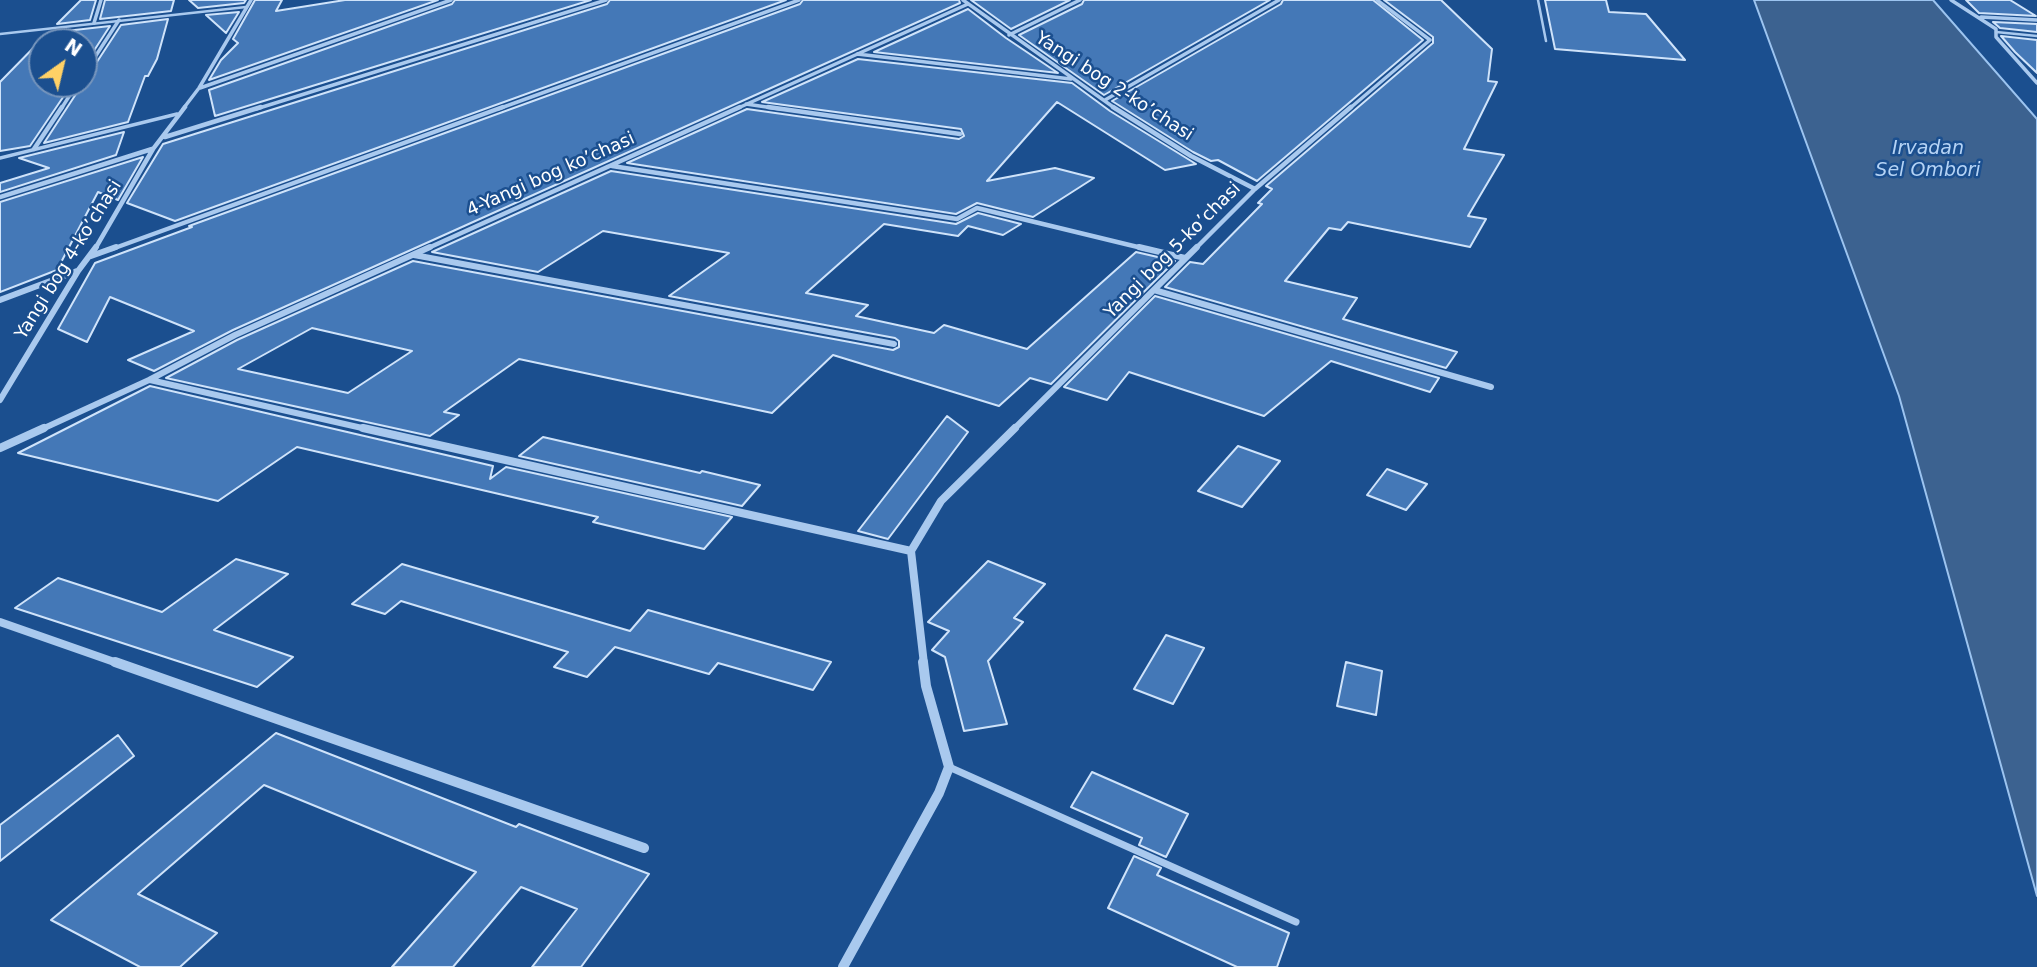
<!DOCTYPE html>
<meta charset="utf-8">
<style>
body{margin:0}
#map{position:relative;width:2037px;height:967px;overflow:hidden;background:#1b4f8f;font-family:"DejaVu Sans",sans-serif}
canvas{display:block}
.north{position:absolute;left:28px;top:28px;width:70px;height:70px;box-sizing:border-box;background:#1b4f8f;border:2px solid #7695bc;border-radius:50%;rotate:34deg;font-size:19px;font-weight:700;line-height:28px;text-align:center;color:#fff}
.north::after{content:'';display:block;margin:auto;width:24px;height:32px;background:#ffd166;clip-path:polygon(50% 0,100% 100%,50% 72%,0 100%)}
</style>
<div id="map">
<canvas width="2037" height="967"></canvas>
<div class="north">N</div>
</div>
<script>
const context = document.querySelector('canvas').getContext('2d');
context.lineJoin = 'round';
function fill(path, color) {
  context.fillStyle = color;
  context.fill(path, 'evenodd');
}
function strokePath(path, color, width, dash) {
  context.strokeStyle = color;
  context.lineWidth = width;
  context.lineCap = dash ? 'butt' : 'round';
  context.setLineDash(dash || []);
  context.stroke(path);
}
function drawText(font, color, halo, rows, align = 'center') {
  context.font = font + ' "DejaVu Sans",sans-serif';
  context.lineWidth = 5;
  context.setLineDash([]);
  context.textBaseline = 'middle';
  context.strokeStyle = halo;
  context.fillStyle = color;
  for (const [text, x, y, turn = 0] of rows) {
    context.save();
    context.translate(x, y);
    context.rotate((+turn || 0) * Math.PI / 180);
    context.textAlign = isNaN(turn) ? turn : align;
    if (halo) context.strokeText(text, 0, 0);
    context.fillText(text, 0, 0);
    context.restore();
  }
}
const water = new Path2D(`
 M 1754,0 L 1933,0 L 2037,119 L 2037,896 L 1899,396 Z`);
const building = new Path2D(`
 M 81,0 L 96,0 L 90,20 L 57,24 Z
 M 105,0 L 174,0 L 171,11 L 100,19 Z
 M 189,0 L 246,0 L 244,3 L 198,8 Z
 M 255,0 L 282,0 L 276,11 L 345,0 L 438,0 L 209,80 L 221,60 L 238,43 L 233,39 Z
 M 455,0 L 591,0 L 215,116 L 209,90 L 452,4 Z
 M 610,0 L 786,0 L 175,221 L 127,203 L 163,144 L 607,4 Z
 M 803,0 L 959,0 L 960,3 L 233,330 L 154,371 L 128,360 L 194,331 L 110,297 L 87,342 L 58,329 L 95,263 L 192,227 L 189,226 L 800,4 Z
 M 971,0 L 1070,0 L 1011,29 Z
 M 1084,0 L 1270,0 L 1104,95 L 1019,35 L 1082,4 Z
 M 1283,0 L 1373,0 L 1423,40 L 1257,181 L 1218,160 L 1211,161 L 1193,152 L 1112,101 L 1281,4 Z
 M 1384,0 L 1441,0 L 1492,49 L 1488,81 L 1497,82 L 1464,149 L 1504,155 L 1468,216 L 1486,219 L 1470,247 L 1348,222 L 1341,230 L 1329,228 L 1285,281 L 1357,298 L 1343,319 L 1457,352 L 1446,368 L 1165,287 L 1190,262 L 1203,264 L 1262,204 L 1258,203 L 1272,189 L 1266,186 L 1433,43 L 1433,37 Z
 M 1545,0 L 1606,0 L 1609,12 L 1646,14 L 1685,60 L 1555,49 Z
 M 1966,0 L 2010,0 L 2036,16 L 1979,13 Z
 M 968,9 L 1006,38 L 1058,73 L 874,52 Z
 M 239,12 L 226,33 L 206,15 Z
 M 168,19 L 157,59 L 148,76 L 145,76 L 128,122 L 44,143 L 121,25 Z
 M 1993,22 L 2037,24 L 2037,32 L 2000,28 Z
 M 110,26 L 84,66 L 84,42 L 42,42 L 42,84 L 72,84 L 30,146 L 0,151 L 0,82 L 48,33 Z
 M 2001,36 L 2037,40 L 2037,73 L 2015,52 Z
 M 858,59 L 1072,83 L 1110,111 L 1196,164 L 1165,170 L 1057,102 L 987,181 L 1055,168 L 1094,178 L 1033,217 L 977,203 L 956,214 L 627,163 L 747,109 L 959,139 L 964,136 L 961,129 L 762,102 Z
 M 124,132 L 116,155 L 0,192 L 0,183 L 49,168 L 19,158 Z
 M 143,157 L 118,200 L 98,192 L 57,270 L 0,292 L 0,202 Z
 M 611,171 L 956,224 L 978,213 L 1021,224 L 1003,235 L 968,226 L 958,236 L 884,224 L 806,293 L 868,305 L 856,316 L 934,333 L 944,325 L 1027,349 L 1136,252 L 1175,261 L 1051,384 L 1030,378 L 999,406 L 833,355 L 772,413 L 519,359 L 444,412 L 459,415 L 430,436 L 166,378 L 237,340 L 413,261 L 893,350 L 899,347 L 899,341 L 895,338 L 669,296 L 729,253 L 603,231 L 538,272 L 432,252 ZM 312,328 L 412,351 L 348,393 L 238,369 Z
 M 1155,296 L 1439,378 L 1430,392 L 1331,361 L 1264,416 L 1129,372 L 1107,400 L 1064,387 Z
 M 150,386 L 493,466 L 490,479 L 506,467 L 732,517 L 704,549 L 593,522 L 598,517 L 297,447 L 218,501 L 18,453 Z
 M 947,416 L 968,432 L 888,539 L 858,531 Z
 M 543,437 L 700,473 L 702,471 L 760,485 L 742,506 L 519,456 Z
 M 1238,446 L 1280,461 L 1242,507 L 1198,491 Z
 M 1387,469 L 1427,484 L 1406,510 L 1367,495 Z
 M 236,559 L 288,574 L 214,630 L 293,657 L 257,687 L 15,608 L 58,578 L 162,612 Z
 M 988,561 L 1045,584 L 1014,618 L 1023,622 L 988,661 L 1007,724 L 964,731 L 945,657 L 932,650 L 949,631 L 928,622 Z
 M 402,564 L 630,631 L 648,610 L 831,662 L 813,690 L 718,663 L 709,674 L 615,647 L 587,677 L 554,667 L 568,652 L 401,601 L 385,614 L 352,604 Z
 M 1166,635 L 1204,648 L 1173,704 L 1134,689 Z
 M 1346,662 L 1382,671 L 1376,715 L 1337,706 Z
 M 276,733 L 516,827 L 519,824 L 649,874 L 581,967 L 532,967 L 577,909 L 521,887 L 453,967 L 392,967 L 476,872 L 264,785 L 138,894 L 217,933 L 180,967 L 140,967 L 51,920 Z
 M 118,735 L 134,756 L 0,861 L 0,825 Z
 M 1092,772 L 1188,814 L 1166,857 L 1139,845 L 1142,838 L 1071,807 Z
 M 1134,856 L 1161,868 L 1157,875 L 1289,933 L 1277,967 L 1237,967 L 1108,908 Z`);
const serviceFar2 = new Path2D(`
 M 1538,0 L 1546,41
 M 1996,32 L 2037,36
 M 0,34 L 246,7`);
const serviceFar1 = new Path2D(`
 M 0,158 L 177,114`);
const service = new Path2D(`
 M 949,767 L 1296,922`);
const minorFar4 = new Path2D(`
 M 963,0 L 1116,109
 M 1951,0 L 1996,29 L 1996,37 L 2037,83
 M 1981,17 L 2037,20
 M 94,23 L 101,0
 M 1009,35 L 1080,0
 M 857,54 L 1071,79
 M 84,74 L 119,20
 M 200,88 L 451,0
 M 1105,100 L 1279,0
 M 746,104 L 780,109
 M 61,109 L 77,84
 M 183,109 L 199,88 L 251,0
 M 256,109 L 606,0
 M 498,109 L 799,0
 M 736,109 L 968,4
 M 1349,109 L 1430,40 L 1377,0`);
const minorFar3 = new Path2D(`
 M 768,107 L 960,134
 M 1113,107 L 1191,156 L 1255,189
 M 165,137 L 261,107
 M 34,149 L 62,107
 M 612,166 L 957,219 L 977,208 L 1146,249
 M 0,197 L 152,149
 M 95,249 L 153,149 L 185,107
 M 112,249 L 503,107
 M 426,249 L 740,107
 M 1195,249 L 1255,189 L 1351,107`);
const minorFar2 = new Path2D(`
 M 1139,247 L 1185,258
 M 414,255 L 894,344
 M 91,256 L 116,247
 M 1154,290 L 1491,387
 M 0,300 L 77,271
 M 150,380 L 371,430
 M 0,400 L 78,271 L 96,247
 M 40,430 L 149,380 L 235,335 L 430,247
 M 1013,430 L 1197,247`);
const minorFar1 = new Path2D(`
 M 363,428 L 911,551
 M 0,448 L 44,428
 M 911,551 L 941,501 L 1015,428
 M 911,551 L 924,664
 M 0,622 L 120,664`);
const minor = new Path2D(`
 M 115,662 L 644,848
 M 843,967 L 939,793 L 949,767 L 926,686 L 923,662`);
const farStreetnames = [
 ["Yangi bog 2-koʼchasi",1114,87,33],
 ["4-Yangi bog koʼchasi",551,175,-24],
 ["Yangi bog 5-koʼchasi",1173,251,-45],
 ["Yangi bog 4-koʼchasi",69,260,-58]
];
const farWaternames = [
 ["Irvadan",1928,149],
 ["Sel Ombori",1928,171]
];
fill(water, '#3c6290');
strokePath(water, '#9cc4f0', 2);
fill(building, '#4478b7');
strokePath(building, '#cfe3fa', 2);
strokePath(serviceFar2, '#a9c9ee', 2.5);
strokePath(serviceFar1, '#a9c9ee', 3.5);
strokePath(service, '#a9c9ee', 7);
strokePath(minorFar4, '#a9c9ee', 3.5);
strokePath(minorFar3, '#a9c9ee', 4.5);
strokePath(minorFar2, '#a9c9ee', 6);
strokePath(minorFar1, '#a9c9ee', 8);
strokePath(minor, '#a9c9ee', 10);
drawText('18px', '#fff', '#1b4f8f', farStreetnames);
drawText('italic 19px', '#b5d3f5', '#1b4f8f', farWaternames);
</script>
